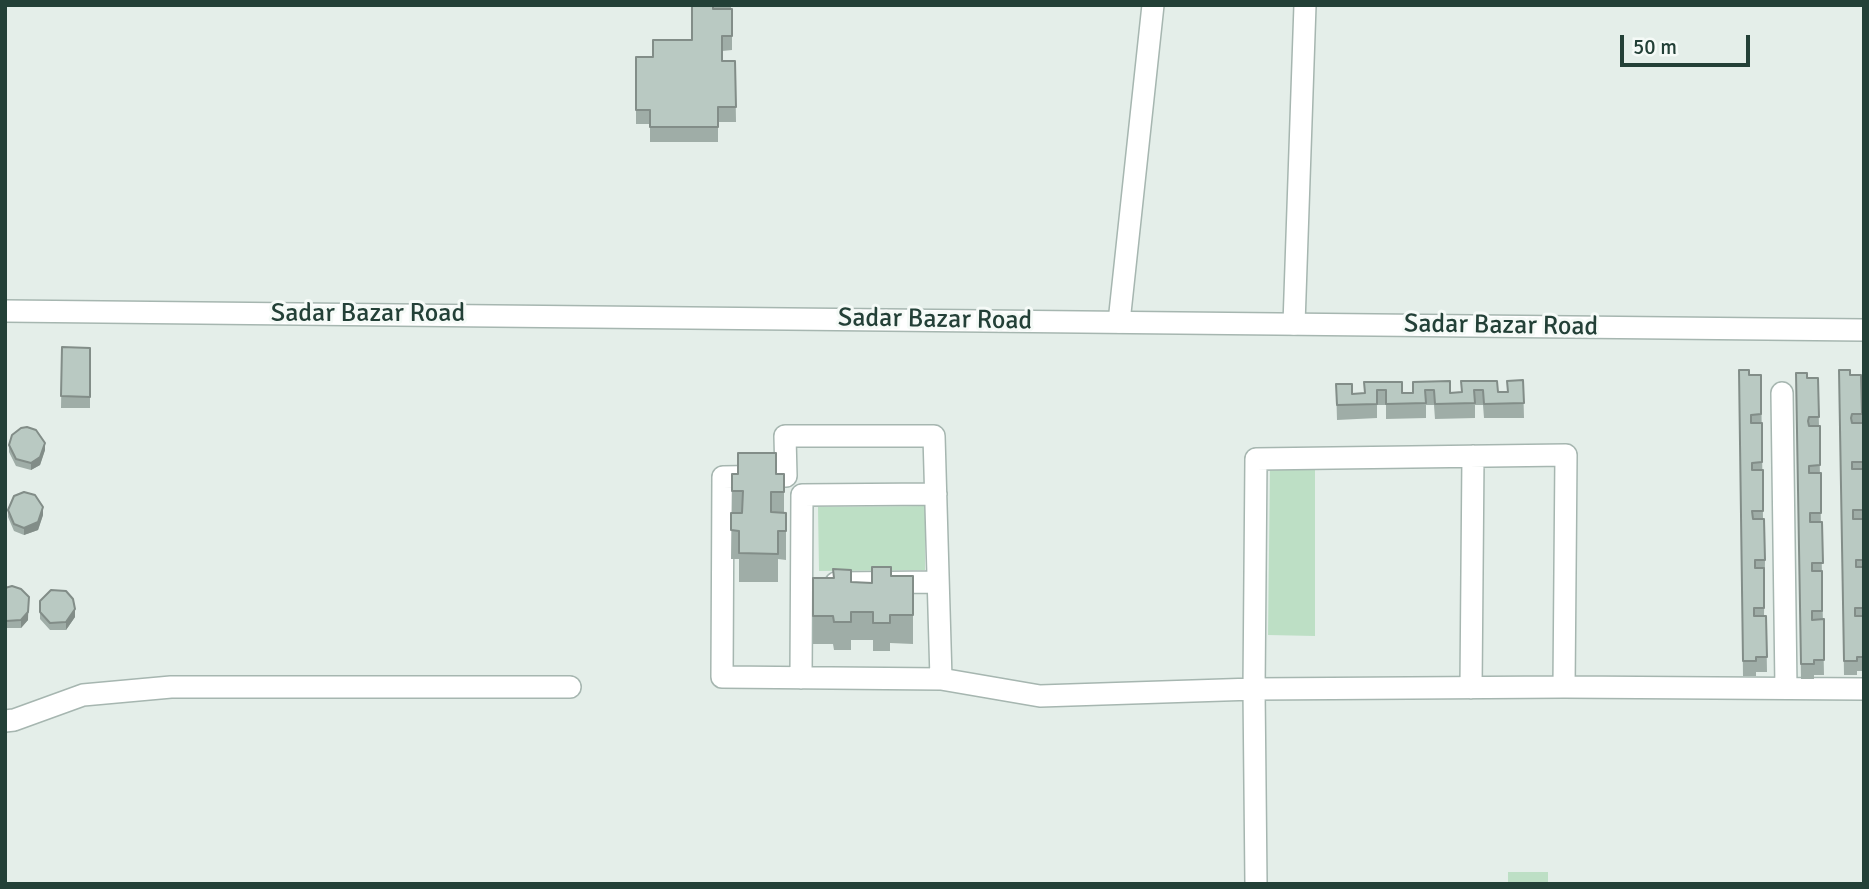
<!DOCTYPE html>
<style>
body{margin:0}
#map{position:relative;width:1869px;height:889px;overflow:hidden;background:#e4eee9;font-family:Signika,sans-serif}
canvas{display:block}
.frame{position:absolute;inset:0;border:7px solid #234037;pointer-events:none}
.scale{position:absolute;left:1620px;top:35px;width:130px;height:32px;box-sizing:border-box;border:4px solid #234037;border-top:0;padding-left:9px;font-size:21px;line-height:24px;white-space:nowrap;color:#234037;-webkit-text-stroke:5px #f5faf7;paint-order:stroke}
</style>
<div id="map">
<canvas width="1869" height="889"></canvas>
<div class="frame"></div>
<div class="scale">50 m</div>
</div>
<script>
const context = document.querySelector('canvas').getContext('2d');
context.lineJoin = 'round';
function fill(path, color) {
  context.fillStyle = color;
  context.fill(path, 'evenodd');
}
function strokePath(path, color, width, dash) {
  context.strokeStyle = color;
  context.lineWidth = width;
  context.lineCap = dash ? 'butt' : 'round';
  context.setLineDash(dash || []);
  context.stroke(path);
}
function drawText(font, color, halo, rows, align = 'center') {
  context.font = font + ' Signika,sans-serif';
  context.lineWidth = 6;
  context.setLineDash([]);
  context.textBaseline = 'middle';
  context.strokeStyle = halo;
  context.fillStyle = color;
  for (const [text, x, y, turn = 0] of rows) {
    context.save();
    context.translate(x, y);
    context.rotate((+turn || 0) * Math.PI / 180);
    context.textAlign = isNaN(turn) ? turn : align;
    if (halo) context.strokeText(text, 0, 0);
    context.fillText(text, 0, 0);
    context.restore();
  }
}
const green = new Path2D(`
 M 1315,465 L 1315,636 L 1268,635 L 1270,468 Z
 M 925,506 L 925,570 L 819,571 L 818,507 Z
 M 1508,872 L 1548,872 L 1548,884 L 1508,884 Z`);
const minor = new Path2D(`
 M 1119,322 L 1153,5
 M 1294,324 L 1305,5
 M 1782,393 L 1786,688
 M 836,583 L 938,582
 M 801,678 L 802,495 L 936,494
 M 941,679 L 934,436 L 785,436 L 786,476 L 723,477 L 722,677 L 941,679 L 1040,696 L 1254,689 L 1564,687 L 1864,689
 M 1471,688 L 1473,456
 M 5,721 L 14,720 L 83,695 L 171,687 L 570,687
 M 1256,884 L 1254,689 L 1256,459 L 1566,455 L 1564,687`);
const tertiary = new Path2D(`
 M 5,311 L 1864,330`);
const wall = new Path2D(`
 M 692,5 L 731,5 L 731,9 L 732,9 L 732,50 L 722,51 L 722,61 L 735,61 L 736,122 L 718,122 L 718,142 L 650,142 L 650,124 L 636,124 L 636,57 L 653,57 L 692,40 Z
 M 62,347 L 90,348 L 90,408 L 61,408 Z
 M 1739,370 L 1749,375 L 1761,375 L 1763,519 L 1765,560 L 1764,616 L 1766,616 L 1767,672 L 1756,672 L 1756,676 L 1743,676 Z
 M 1839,370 L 1850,375 L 1861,375 L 1864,469 L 1864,671 L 1857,671 L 1857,675 L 1844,675 Z
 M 1796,373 L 1807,378 L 1818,378 L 1824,675 L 1814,675 L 1814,679 L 1801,679 Z
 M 1523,380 L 1524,418 L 1484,418 L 1483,405 L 1475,405 L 1475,418 L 1435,419 L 1434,405 L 1426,405 L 1426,418 L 1386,419 L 1386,405 L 1377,405 L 1377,418 L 1337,420 L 1336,384 L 1352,394 L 1364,393 L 1364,382 L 1402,393 L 1413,393 L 1413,382 L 1450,393 L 1462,392 L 1461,381 L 1498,392 L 1507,392 L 1507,381 Z
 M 9,445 L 45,450 L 40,465 L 31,470 L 16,466 L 9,452 Z
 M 732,474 L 784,474 L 784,513 L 786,513 L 786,560 L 778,559 L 778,582 L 739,582 L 739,559 L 731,559 Z
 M 8,510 L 43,515 L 38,530 L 24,535 L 14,531 L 8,517 Z
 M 891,576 L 913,576 L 913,644 L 890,643 L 890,651 L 873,651 L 873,640 L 851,640 L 851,650 L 834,650 L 833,644 L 813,644 L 813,578 L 851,582 L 872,583 Z
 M 5,588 L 29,597 L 28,620 L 21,628 L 5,628 Z
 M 40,601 L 75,617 L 66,630 L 50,630 L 40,619 Z`);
const shadedWall = new Path2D(`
 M 45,443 L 45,450 L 40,465 L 31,470 L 31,463 Z
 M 43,507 L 43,515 L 38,530 L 24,535 L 24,528 Z
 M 75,609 L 75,617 L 66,630 L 66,622 Z
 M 28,612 L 28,620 L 21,628 L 21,620 Z`);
const building = new Path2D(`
 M 692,5 L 713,5 L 713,9 L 732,9 L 732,36 L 722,36 L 722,61 L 735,61 L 736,107 L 718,107 L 718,127 L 650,127 L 650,110 L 636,110 L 636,57 L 653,57 L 653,40 L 692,40 Z
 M 62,347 L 90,348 L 90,397 L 61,396 Z
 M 1739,370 L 1749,370 L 1749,375 L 1761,375 L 1761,414 L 1751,415 L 1751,423 L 1762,423 L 1762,462 L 1752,463 L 1752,470 L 1763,470 L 1763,511 L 1752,511 L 1753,519 L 1764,519 L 1765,560 L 1755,560 L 1755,568 L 1764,568 L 1764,608 L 1754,608 L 1754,616 L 1766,616 L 1767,657 L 1756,657 L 1756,661 L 1743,661 Z
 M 1839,370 L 1850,370 L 1850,375 L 1861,375 L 1862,414 L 1852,414 L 1851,418 L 1852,423 L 1863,423 L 1863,462 L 1852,462 L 1852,469 L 1864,469 L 1864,510 L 1853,510 L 1853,519 L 1864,519 L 1864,560 L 1856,560 L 1856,567 L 1864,567 L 1864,608 L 1855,608 L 1855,616 L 1864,616 L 1864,657 L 1857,657 L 1857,661 L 1844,661 Z
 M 1796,373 L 1807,373 L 1807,378 L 1818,378 L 1819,417 L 1809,417 L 1808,421 L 1809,426 L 1820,426 L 1820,465 L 1809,466 L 1809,473 L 1821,473 L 1821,513 L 1810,513 L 1810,522 L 1822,522 L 1823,563 L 1812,563 L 1812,571 L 1822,571 L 1822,611 L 1812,611 L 1812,620 L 1824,619 L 1824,660 L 1814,660 L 1814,664 L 1801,664 Z
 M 1523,380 L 1524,403 L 1484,404 L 1483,390 L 1474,390 L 1475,403 L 1435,404 L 1434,390 L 1425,390 L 1426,403 L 1386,404 L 1386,390 L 1377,390 L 1377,404 L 1337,405 L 1336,384 L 1352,384 L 1352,394 L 1365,393 L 1364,382 L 1402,382 L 1402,393 L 1413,393 L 1413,382 L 1450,381 L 1450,393 L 1462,392 L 1461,381 L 1497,381 L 1498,392 L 1508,392 L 1507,381 Z
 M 27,427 L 36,430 L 45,443 L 40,457 L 31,463 L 16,459 L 9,445 L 12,435 L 21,428 Z
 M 738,453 L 776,453 L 776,474 L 784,474 L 784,492 L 771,492 L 771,512 L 786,513 L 786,531 L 778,531 L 778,554 L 739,553 L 739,531 L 731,530 L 731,513 L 742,513 L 743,491 L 732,491 L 732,474 L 738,474 Z
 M 24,492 L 35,495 L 43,507 L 38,522 L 24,528 L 14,524 L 8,510 L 14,496 Z
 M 872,567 L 891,567 L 891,576 L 913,576 L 913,615 L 890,615 L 890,623 L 873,623 L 873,612 L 851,612 L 851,622 L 834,622 L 833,616 L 813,616 L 813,578 L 834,578 L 833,569 L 851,570 L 851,582 L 872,583 Z
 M 12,586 L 21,589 L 29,597 L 28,612 L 21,620 L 6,621 L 5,588 Z
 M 51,590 L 66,591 L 73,599 L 75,609 L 66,622 L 50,623 L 40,612 L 40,601 Z`);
const streetNames = [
 ["Sadar Bazar Road",368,314],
 ["Sadar Bazar Road",935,320,1],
 ["Sadar Bazar Road",1501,326,1]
];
fill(green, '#bddfc5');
strokePath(minor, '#a6b6b0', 24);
strokePath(tertiary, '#a6b6b0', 24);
strokePath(minor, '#fff', 21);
strokePath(tertiary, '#fff', 21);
fill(wall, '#9fada7');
fill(shadedWall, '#828d88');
fill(building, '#b9c9c2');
strokePath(building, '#828d88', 2);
drawText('26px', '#234037', '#f5faf7', streetNames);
</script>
